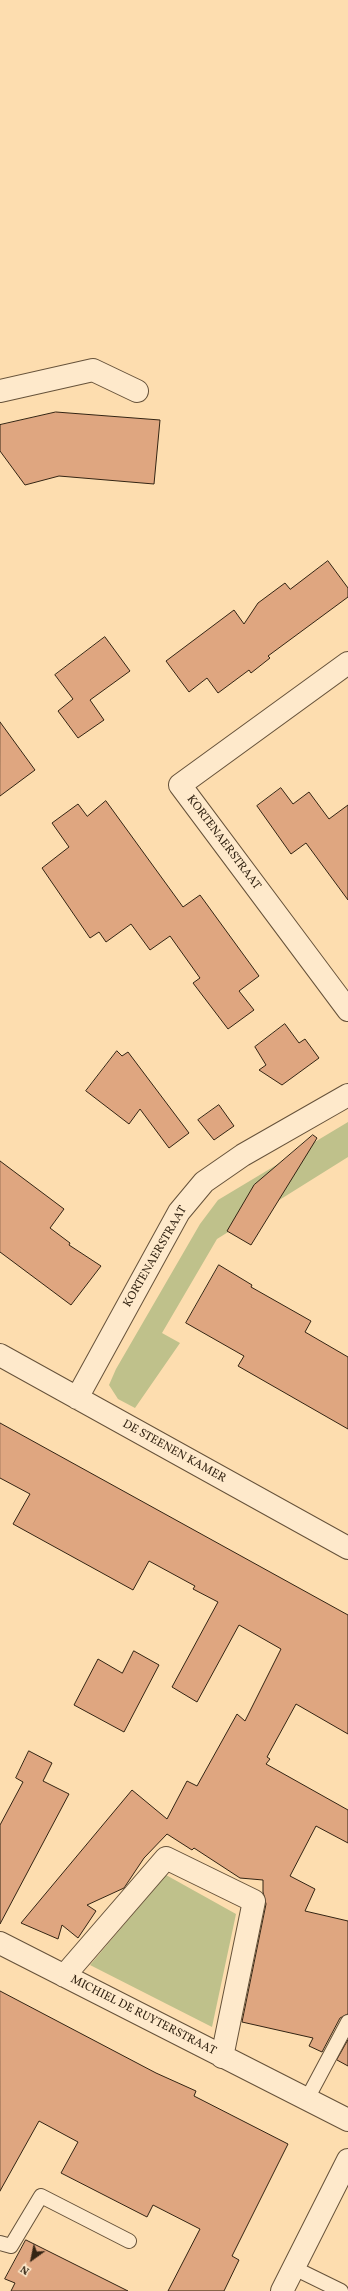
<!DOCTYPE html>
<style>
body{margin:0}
#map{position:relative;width:348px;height:2291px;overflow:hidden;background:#fdddaf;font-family:Vollkorn,serif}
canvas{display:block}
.north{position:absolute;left:12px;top:2239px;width:40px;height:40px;-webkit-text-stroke:3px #fee9cb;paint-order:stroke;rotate:213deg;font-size:11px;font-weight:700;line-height:16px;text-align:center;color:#332413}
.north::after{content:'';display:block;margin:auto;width:14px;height:18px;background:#332413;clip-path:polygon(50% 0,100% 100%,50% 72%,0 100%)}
</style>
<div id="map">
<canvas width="348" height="2291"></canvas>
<div class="north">N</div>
</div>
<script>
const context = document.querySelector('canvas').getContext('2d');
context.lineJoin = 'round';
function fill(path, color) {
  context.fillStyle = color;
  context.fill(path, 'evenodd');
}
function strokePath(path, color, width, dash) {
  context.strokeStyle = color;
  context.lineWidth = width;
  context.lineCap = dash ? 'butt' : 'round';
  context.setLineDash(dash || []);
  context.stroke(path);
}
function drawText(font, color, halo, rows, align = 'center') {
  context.font = font + ' Vollkorn,serif';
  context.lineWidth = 3;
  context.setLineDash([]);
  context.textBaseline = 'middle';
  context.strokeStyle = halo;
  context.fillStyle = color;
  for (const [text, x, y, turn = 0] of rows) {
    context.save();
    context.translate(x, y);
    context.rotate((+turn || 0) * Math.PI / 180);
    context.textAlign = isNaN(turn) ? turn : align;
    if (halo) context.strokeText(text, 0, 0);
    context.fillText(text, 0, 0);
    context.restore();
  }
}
const green = new Path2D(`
 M 348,1122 L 348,1157 L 217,1239 L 162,1333 L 180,1343 L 135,1408 L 118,1399 L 109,1385 L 116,1369 L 200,1224 L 218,1200 Z
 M 166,1875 L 236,1914 L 212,2027 L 90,1965 Z`);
const building = new Path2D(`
 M 56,412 L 160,420 L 154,484 L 59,476 L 25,485 L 0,451 L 0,425 Z
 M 328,561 L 348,588 L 348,597 L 268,656 L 270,658 L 251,673 L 249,670 L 218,693 L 207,678 L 189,692 L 166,661 L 234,610 L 244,624 L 258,603 L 285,583 L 290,589 Z
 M 105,637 L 130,671 L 90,700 L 104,720 L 78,738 L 58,711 L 73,699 L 55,675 Z
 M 0,722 L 35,770 L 0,796 Z
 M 281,788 L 293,804 L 309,792 L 329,819 L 348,805 L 348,900 L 306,843 L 291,854 L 257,806 Z
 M 106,801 L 183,907 L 200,895 L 259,976 L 239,991 L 254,1010 L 228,1029 L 193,983 L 200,978 L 170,936 L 150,950 L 131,924 L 106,942 L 99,932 L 90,938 L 42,868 L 69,847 L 52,823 L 78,804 L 87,816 Z
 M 285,1024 L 299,1043 L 305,1039 L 319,1058 L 282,1085 L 259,1070 L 266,1065 L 255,1047 Z
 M 117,1051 L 122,1056 L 128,1052 L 189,1133 L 169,1148 L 140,1109 L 129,1124 L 86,1091 Z
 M 219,1105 L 234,1126 L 214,1140 L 198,1120 Z
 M 313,1135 L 317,1138 L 251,1245 L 227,1231 L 254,1185 Z
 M 0,1161 L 64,1209 L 50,1228 L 70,1243 L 69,1245 L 101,1266 L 71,1305 L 0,1252 Z
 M 219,1265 L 252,1285 L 251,1287 L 311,1321 L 305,1332 L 348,1357 L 348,1429 L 238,1366 L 244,1356 L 186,1323 Z
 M 0,1423 L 348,1615 L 348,1734 L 296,1704 L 267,1757 L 270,1759 L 266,1764 L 348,1810 L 348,1843 L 316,1826 L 290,1876 L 315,1889 L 305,1911 L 348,1921 L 348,2014 L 340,2018 L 322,2052 L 309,2046 L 313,2038 L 242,2022 L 266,1904 L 263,1892 L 263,1880 L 240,1878 L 194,1848 L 192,1850 L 167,1834 L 144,1858 L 124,1888 L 87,1905 L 96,1911 L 78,1938 L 62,1925 L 58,1939 L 21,1923 L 132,1790 L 167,1819 L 187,1781 L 197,1786 L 237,1714 L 245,1721 L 281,1649 L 239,1625 L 197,1702 L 172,1687 L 218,1602 L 193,1589 L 195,1586 L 149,1561 L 133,1590 L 13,1524 L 30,1494 L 0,1478 Z
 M 134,1651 L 159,1665 L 124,1732 L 74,1705 L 98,1659 L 122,1673 Z
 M 29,1751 L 52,1763 L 43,1781 L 69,1794 L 0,1924 L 0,1825 L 23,1782 L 16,1778 Z
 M 0,1991 L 156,2073 L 196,2091 L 194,2096 L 288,2144 L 232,2256 L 239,2260 L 224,2291 L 168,2291 L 200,2229 L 153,2205 L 147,2217 L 61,2173 L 78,2142 L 39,2121 L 0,2191 Z
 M 348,2040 L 348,2066 L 337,2060 Z
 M 26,2240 L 128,2291 L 11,2291 L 15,2283 L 5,2279 Z`);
const service = new Path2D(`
 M 307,2099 L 348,2022
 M 0,2243 L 11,2246 L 41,2196 L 129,2241
 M 294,2268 L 341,2291`);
const minor = new Path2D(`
 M 0,391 L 93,370 L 137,391
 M 348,663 L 180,785 L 348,1010
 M 0,1355 L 348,1548
 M 77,1398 L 179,1212 L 204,1182 L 243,1155 L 348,1095
 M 0,1943 L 348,2120
 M 64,1976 L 166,1858 L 254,1901 L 222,2057
 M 282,2291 L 348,2160`);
const streetNames = [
 ["KORTENAERSTRAAT",223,843,53],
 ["KORTENAERSTRAAT",156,1257,-60],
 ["DE STEENEN KAMER",174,1452,29],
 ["MICHIEL DE RUYTERSTRAAT",143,2016,27]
];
fill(green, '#bfc18b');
fill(building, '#dfa680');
strokePath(building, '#332413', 1);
strokePath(service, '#66523a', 16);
strokePath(minor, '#66523a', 24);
strokePath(service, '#fee9cb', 14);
strokePath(minor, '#fee9cb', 22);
drawText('12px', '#332413', '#fee9cb', streetNames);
</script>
